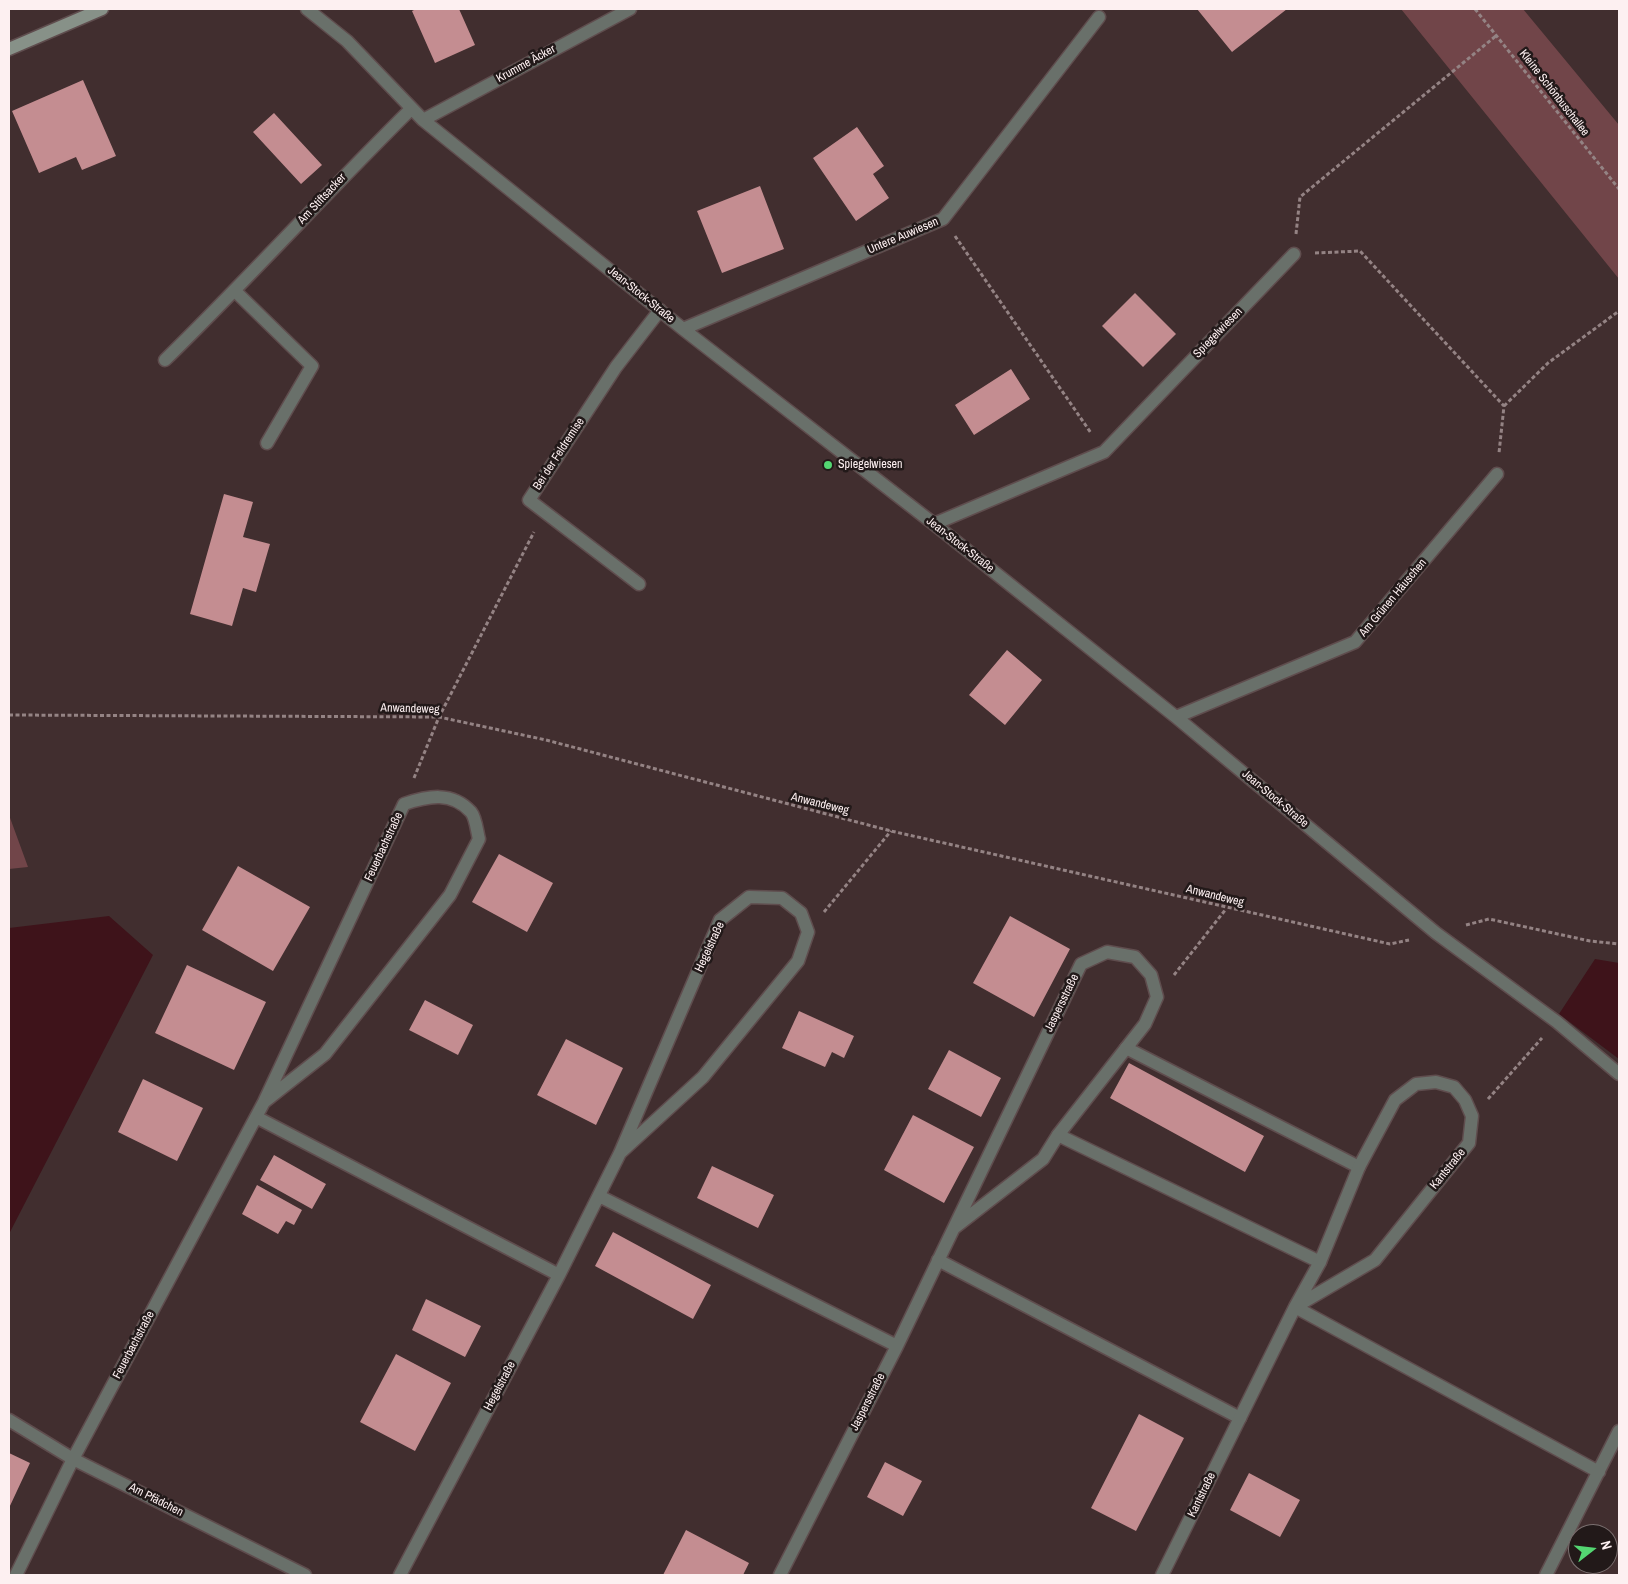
<!DOCTYPE html>
<meta charset="utf-8">
<style>
body{margin:0}
#map{position:relative;width:1628px;height:1584px;overflow:hidden;background:#412e2f;font-family:"Archivo Narrow",sans-serif}
canvas{display:block}
.frame{position:absolute;inset:0;border:10px solid #fdf0f1;pointer-events:none}
.north{position:absolute;left:1568px;top:1524px;width:50px;height:50px;box-sizing:border-box;background:#221919;border:1px solid #7a6f6f;border-radius:50%;rotate:74deg;font-size:14px;font-weight:700;line-height:20px;text-align:center;color:#fdf0f1}
.north::after{content:'';display:block;margin:auto;width:18px;height:22px;background:#54d672;clip-path:polygon(50% 0,100% 100%,50% 72%,0 100%)}
</style>
<div id="map">
<canvas width="1628" height="1584"></canvas>
<div class="frame"></div>
<div class="north">N</div>
</div>
<script>
const context = document.querySelector('canvas').getContext('2d');
context.lineJoin = 'round';
function fill(path, color) {
  context.fillStyle = color;
  context.fill(path, 'evenodd');
}
function strokePath(path, color, width, dash) {
  context.strokeStyle = color;
  context.lineWidth = width;
  context.lineCap = dash ? 'butt' : 'round';
  context.setLineDash(dash || []);
  context.stroke(path);
}
function drawText(font, color, halo, rows, align = 'center') {
  context.font = font + ' "Archivo Narrow",sans-serif';
  context.lineWidth = 5;
  context.setLineDash([]);
  context.textBaseline = 'middle';
  context.strokeStyle = halo;
  context.fillStyle = color;
  for (const [text, x, y, turn = 0] of rows) {
    context.save();
    context.translate(x, y);
    context.rotate((+turn || 0) * Math.PI / 180);
    context.textAlign = isNaN(turn) ? turn : align;
    if (halo) context.strokeText(text, 0, 0);
    context.fillText(text, 0, 0);
    context.restore();
  }
}
const green = new Path2D(`
 M 1401,9 L 1523,9 L 1619,125 L 1619,279 Z
 M 9,815 L 28,867 L 9,869 Z`);
const water = new Path2D(`
 M 109,916 L 153,955 L 9,1234 L 9,928 Z
 M 1595,959 L 1619,963 L 1619,1059 L 1559,1014 Z`);
const building = new Path2D(`
 M 416,9 L 459,9 L 475,45 L 435,63 L 412,11 Z
 M 1197,9 L 1287,9 L 1232,52 Z
 M 83,80 L 116,156 L 82,170 L 76,157 L 39,173 L 12,111 Z
 M 274,113 L 322,165 L 301,184 L 253,132 Z
 M 857,127 L 884,166 L 873,174 L 889,198 L 856,221 L 813,158 Z
 M 760,186 L 784,249 L 722,273 L 697,211 Z
 M 1135,293 L 1176,334 L 1143,367 L 1102,326 Z
 M 1011,369 L 1030,399 L 974,435 L 955,405 Z
 M 224,494 L 253,502 L 243,537 L 270,544 L 256,592 L 243,588 L 232,626 L 190,614 Z
 M 1007,650 L 1042,680 L 1005,725 L 969,695 Z
 M 499,854 L 553,883 L 527,932 L 472,902 Z
 M 238,866 L 310,907 L 273,971 L 202,930 Z
 M 1010,916 L 1070,949 L 1034,1017 L 973,983 Z
 M 187,965 L 266,1002 L 234,1070 L 155,1033 Z
 M 425,1000 L 473,1025 L 458,1055 L 409,1030 Z
 M 799,1011 L 854,1036 L 844,1058 L 832,1052 L 825,1067 L 782,1048 Z
 M 566,1039 L 623,1068 L 596,1125 L 537,1095 Z
 M 949,1050 L 1001,1078 L 981,1117 L 928,1089 Z
 M 1129,1063 L 1264,1136 L 1245,1172 L 1110,1098 Z
 M 143,1079 L 203,1108 L 177,1161 L 118,1132 Z
 M 913,1115 L 974,1147 L 944,1203 L 884,1170 Z
 M 274,1155 L 326,1184 L 312,1209 L 260,1180 Z
 M 712,1166 L 774,1195 L 758,1228 L 697,1198 Z
 M 257,1185 L 302,1210 L 294,1225 L 286,1221 L 278,1234 L 242,1214 Z
 M 613,1232 L 711,1285 L 693,1319 L 595,1266 Z
 M 426,1299 L 481,1326 L 465,1357 L 412,1330 Z
 M 396,1354 L 451,1383 L 415,1451 L 360,1422 Z
 M 1139,1414 L 1184,1438 L 1136,1531 L 1091,1508 Z
 M 9,1453 L 30,1463 L 9,1508 Z
 M 885,1462 L 922,1481 L 903,1516 L 867,1497 Z
 M 1249,1473 L 1300,1500 L 1280,1537 L 1230,1510 Z
 M 686,1530 L 749,1563 L 743,1575 L 663,1575 Z`);
const path = new Path2D(`
 M 1475,9 L 1619,189
 M 1296,234 L 1300,197 L 1497,35
 M 955,236 L 1091,433
 M 1315,253 L 1360,251 L 1504,406 L 1499,453
 M 1504,406 L 1548,363 L 1619,311
 M 9,715 L 439,717 L 546,740 L 891,831 L 1390,944 L 1409,940
 M 414,778 L 439,717 L 534,532
 M 824,912 L 891,831
 M 1466,925 L 1489,919 L 1590,941 L 1619,944
 M 1174,975 L 1226,909
 M 1488,1099 L 1542,1038`);
const lane = new Path2D(`
 M 1259,786 L 1436,933 L 1557,1022 L 1619,1074
 M 1126,1048 L 1359,1167
 M 1058,1135 L 1320,1262
 M 938,1260 L 1240,1418`);
const street = new Path2D(`
 M 307,9 L 347,41 L 423,120 L 683,329 L 934,524 L 1176,717 L 1259,786
 M 423,120 L 630,9
 M 235,291 L 312,366 L 267,443
 M 683,329 L 943,219 L 1099,17
 M 165,360 C 249,278 328,191 411,109
 M 934,524 L 1104,452 L 1294,254
 M 639,584 L 529,500 L 616,367 L 660,310
 M 1176,717 L 1355,642 L 1497,474
 M 256,1117 L 559,1275
 M 599,1196 L 897,1346
 M 1295,1307 L 1599,1472
 M 9,1420 L 73,1459 L 305,1575
 M 16,1575 L 73,1459 L 264,1102 L 404,804 C 428,796 452,791 471,812 C 476,818 477,832 479,839 L 450,895 L 325,1054 L 264,1102
 M 400,1575 L 559,1275 L 620,1153 L 720,920 L 749,897 L 782,898 L 801,913 L 808,932 L 798,961 L 703,1077 L 620,1153
 M 780,1575 L 897,1346 L 1081,964 L 1107,952 L 1135,957 L 1151,975 L 1157,997 L 1145,1024 L 1058,1135 L 1043,1159 L 954,1228
 M 1162,1575 L 1295,1307 L 1320,1262 L 1359,1167 L 1395,1100 L 1416,1084 L 1436,1082 L 1454,1087 L 1465,1100 L 1472,1116 L 1469,1143 L 1375,1260 L 1295,1307
 M 1546,1575 L 1619,1431`);
const secondary = new Path2D(`
 M 9,49 L 102,9`);
const markers = [
 [828,465,5,"#54d672"]
];
const streetNames = [
 ["Krumme Äcker",526,64,-29],
 ["Kleine Schönbuschallee",1554,93,52],
 ["Am Stiftsacker",322,199,-47],
 ["Untere Auwiesen",903,236,-23],
 ["Jean-Stock-Straße",641,295,39],
 ["Spiegelwiesen",1218,333,-46],
 ["Bei der Feldremise",559,454,-57],
 ["Jean-Stock-Straße",960,545,38],
 ["Am Grünen Häuschen",1393,598,-50],
 ["Anwandeweg",410,709,2],
 ["Jean-Stock-Straße",1275,799,40],
 ["Anwandeweg",820,804,14],
 ["Feuerbachstraße",384,847,-65],
 ["Anwandeweg",1215,896,14],
 ["Hegelstraße",710,947,-65],
 ["Jaspersstraße",1062,1003,-64],
 ["Kantstraße",1448,1169,-51],
 ["Feuerbachstraße",134,1345,-62],
 ["Hegelstraße",500,1386,-62],
 ["Jaspersstraße",868,1402,-63],
 ["Kantstraße",1202,1495,-64],
 ["Am Pfädchen",156,1500,27]
];
const poiNames = [
 ["Spiegelwiesen",838,465]
];
fill(green, '#714549');
fill(water, '#3e131a');
fill(building, '#c48d91');
strokePath(lane, '#5f4d4e', 15);
strokePath(street, '#5f4d4e', 15);
strokePath(secondary, '#5f4d4e', 15);
strokePath(path, '#948384', 3, [4, 2.5]);
strokePath(lane, '#69706a', 12);
strokePath(street, '#69706a', 12);
strokePath(secondary, '#879188', 12);
for (const [x, y, r, color] of markers) {
  const dot = new Path2D();
  dot.arc(x, y, r, 0, 2 * Math.PI);
  context.fillStyle = color;
  context.fill(dot);
  strokePath(dot, '#221919', 2);
}
drawText('12px', '#fdf0f1', '#221919', streetNames);
drawText('12px', '#fdf0f1', '#221919', poiNames, 'left');
</script>
